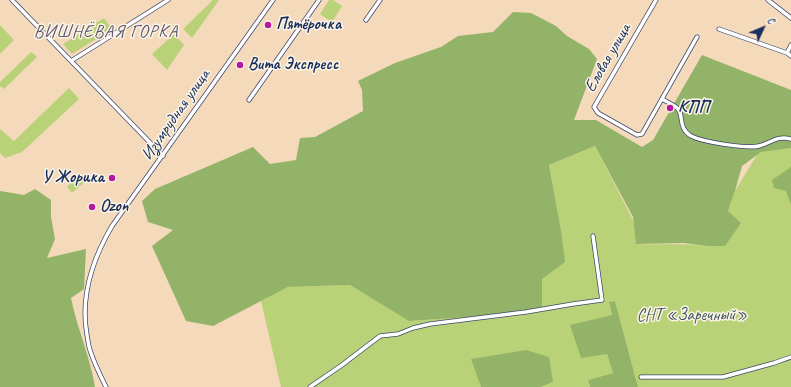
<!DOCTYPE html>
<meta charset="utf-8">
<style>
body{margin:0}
#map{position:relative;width:791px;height:387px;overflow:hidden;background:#f4d9bb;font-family:Caveat,sans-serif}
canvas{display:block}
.north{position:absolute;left:743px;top:8px;width:40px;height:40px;-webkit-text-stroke:3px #fcf5e5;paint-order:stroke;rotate:46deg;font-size:11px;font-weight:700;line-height:16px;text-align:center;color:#1b2f5e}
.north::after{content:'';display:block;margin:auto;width:14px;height:18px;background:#1b2f5e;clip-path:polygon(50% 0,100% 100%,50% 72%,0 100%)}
</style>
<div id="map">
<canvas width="791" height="387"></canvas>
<div class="north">С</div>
</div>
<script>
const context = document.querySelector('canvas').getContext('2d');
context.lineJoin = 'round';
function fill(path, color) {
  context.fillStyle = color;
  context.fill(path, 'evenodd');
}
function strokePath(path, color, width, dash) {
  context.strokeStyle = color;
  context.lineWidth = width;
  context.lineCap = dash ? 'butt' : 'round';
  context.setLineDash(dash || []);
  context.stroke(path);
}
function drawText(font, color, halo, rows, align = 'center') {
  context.font = font + ' Caveat,sans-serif';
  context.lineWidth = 3;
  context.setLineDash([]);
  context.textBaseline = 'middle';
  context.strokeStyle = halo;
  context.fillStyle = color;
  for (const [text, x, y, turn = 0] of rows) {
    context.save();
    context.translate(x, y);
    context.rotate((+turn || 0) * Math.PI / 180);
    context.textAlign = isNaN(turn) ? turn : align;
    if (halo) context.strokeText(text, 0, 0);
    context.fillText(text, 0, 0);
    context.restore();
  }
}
const green = new Path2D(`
 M 213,0 L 219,0 L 192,38 L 183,29 Z
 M 329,0 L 333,0 L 342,6 L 332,22 L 320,14 Z
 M 104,18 L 112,29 L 72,54 L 63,44 Z
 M 0,25 L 14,40 L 0,54 Z
 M 174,34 L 184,45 L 167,70 L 152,54 Z
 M 31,52 L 37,57 L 4,89 L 0,86 L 0,82 Z
 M 69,88 L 79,99 L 22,152 L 5,158 L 0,153 L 0,129 L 14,141 Z
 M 595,146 L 633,220 L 637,244 C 660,245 683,243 707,246 L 728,211 L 735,191 L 760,150 L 791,148 L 791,387 L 638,387 L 615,301 L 609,302 L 612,315 L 607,354 L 613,373 L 588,380 L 590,387 L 541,387 L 553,382 L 472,359 L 481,387 L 281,387 L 261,301 L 288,287 L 350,285 L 410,321 L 542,311 L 542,279 L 561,230 L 549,165 Z
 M 79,174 L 86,181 L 72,193 L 67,187 Z`);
const forest = new Path2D(`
 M 513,12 L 531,13 L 556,26 L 567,36 L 589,49 L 597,59 L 574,120 L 596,120 L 642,147 L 653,140 L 702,55 L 791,90 L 791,148 L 761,152 L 742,166 L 735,191 L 728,211 L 741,223 L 725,246 L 707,246 L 684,243 L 636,244 L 633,217 L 595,146 L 549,165 L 561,230 L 565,262 L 542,279 L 542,312 L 409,321 L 350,285 L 288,287 L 213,326 L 186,321 L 152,246 L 173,230 L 148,222 L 142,201 L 155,189 L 253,147 L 270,164 L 296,160 L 300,138 L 315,137 L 363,111 L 362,90 L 358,81 L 395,63 L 441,47 L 458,36 L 493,32 Z
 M 791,167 L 791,205 L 786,191 L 774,188 L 772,180 Z
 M 35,189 L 51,200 L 51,217 L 55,239 L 47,258 L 86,249 L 84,289 L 71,298 C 77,328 90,356 95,387 L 0,387 L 0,191 L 24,195 Z
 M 615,301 L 638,387 L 590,387 L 588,380 L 613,373 L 607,354 L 581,358 L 570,325 L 612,315 L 609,302 Z
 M 526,350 L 549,357 L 553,382 L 541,387 L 481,387 L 471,359 Z`);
const minor = new Path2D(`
 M 12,0 L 163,156
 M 656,0 L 594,107 L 598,113 L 637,135 L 642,134 L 697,37
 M 768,0 L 791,18
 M 366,20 L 380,0
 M 719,29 L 787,53 L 791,56
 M 787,53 L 791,45
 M 71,61 L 168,0
 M 662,99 C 667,102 675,105 678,109 C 684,117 678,128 691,136 C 703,142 746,149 759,146 C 771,143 777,135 791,139
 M 249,100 L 319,0
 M 641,377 L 723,377 L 774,363 L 791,357
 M 106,387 C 100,375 94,363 90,350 C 88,345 88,340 87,335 C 80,296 92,260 112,226 L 273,0
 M 310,387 L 342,365 L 380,336 L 398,334 L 413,328 L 430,324 L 526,312 L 573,304 L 602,300 L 593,236`);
const markers = [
 [268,25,4,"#b5179e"],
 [240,65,4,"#b5179e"],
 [670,108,4,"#b5179e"],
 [112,178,4,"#b5179e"],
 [92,207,4,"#b5179e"]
];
const poiNames = [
 ["Пятёрочка",276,25],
 ["Вита Экспресс",248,65],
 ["КПП",678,108],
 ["У Жорика",104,178,"right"],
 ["Ozon",100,207]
];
const streetNames = [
 ["Еловая улица",608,58,-60],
 ["Изумрудная улица",176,115,-55]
];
const parkNames = [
 ["СНТ «Заречный»",692,316]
];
const neighbourhoodNames = [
 ["ВИШНЁВАЯ ГОРКА",106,32]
];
fill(green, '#bad277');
fill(forest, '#93b468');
strokePath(minor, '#3c486c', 5);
strokePath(minor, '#fff', 3.5);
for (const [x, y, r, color] of markers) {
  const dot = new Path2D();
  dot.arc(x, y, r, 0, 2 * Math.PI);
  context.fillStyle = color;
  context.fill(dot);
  strokePath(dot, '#fcf5e5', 1.5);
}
drawText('bold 17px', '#1b2f5e', '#fcf5e5', poiNames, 'left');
drawText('17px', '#1b2f5e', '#fcf5e5', streetNames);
drawText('17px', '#435864', '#fcf5e5', parkNames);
context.letterSpacing = '1px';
drawText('18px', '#5d5770', '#fcf5e5', neighbourhoodNames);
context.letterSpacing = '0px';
</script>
